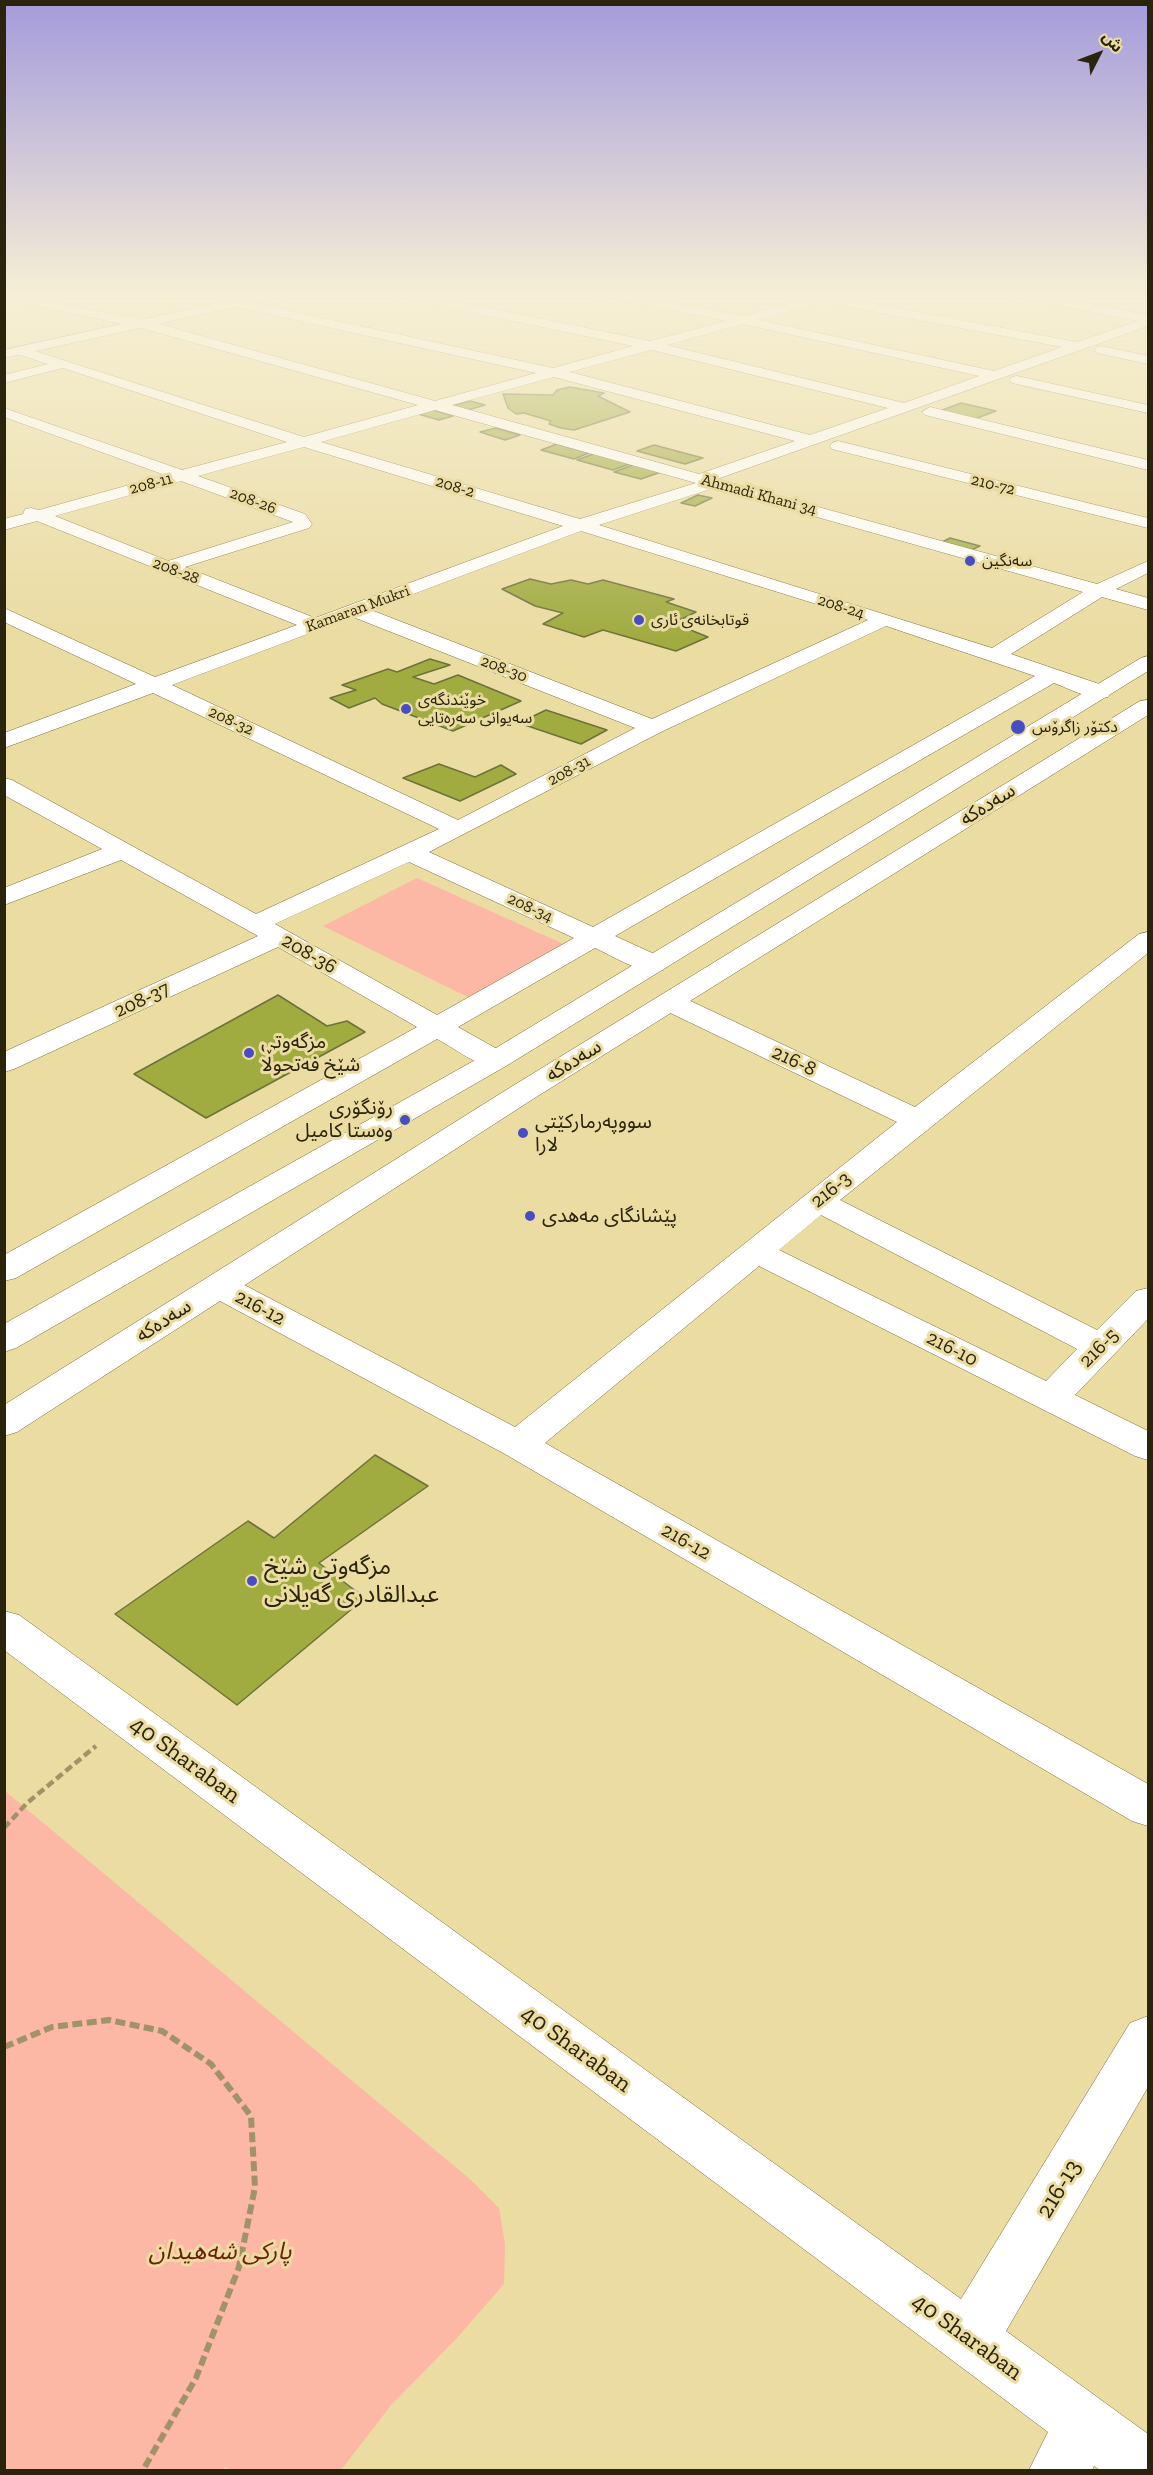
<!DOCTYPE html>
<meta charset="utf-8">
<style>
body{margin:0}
#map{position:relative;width:1153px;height:2475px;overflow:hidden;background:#ebdca2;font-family:"Zilla Slab","Noto Sans Arabic",serif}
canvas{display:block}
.frame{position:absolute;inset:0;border:6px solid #2a240d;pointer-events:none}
.north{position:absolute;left:1069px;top:24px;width:60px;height:60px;-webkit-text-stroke:4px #ebdca2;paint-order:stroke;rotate:48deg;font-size:16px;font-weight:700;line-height:24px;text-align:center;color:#2a240d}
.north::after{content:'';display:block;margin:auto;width:21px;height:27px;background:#2a240d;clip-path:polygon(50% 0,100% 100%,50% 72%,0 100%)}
</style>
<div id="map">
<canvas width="1153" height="2475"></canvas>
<div class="frame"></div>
<div class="north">ش</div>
</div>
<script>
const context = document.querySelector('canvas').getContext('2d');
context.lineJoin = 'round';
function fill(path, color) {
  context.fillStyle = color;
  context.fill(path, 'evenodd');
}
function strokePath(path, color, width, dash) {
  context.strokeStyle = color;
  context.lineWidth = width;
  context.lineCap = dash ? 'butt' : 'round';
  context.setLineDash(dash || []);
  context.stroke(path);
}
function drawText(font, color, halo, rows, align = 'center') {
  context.font = font + ' "Zilla Slab","Noto Sans Arabic",serif';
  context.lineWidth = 6;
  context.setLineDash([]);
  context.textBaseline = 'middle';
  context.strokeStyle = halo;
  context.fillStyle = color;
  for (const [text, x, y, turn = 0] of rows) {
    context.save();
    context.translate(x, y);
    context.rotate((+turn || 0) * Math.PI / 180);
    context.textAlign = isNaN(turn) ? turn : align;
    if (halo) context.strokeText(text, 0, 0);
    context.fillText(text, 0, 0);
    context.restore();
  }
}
const green = new Path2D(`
 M 417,878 L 570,947 L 476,1001 L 323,926 Z
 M 5,1791 L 471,2180 L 499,2208 L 505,2244 L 504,2284 L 456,2339 L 392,2404 L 341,2470 L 231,2470 L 225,2467 L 222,2470 L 5,2470 Z`);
const building = new Path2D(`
 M 570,387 L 604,393 L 598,396 L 630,412 L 574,430 L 561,428 L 549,424 L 551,421 L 524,413 L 516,414 L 508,408 L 503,394 L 553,395 L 557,390 Z
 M 470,401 L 485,405 L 468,410 L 452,406 Z
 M 961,403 L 996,411 L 972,420 L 937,412 Z
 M 433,410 L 453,416 L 439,420 L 418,414 Z
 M 496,428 L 520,435 L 505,440 L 480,432 Z
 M 557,444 L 589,453 L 574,459 L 541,450 Z
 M 654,445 L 703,458 L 685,464 L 637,451 Z
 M 596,453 L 632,463 L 613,470 L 577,460 Z
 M 638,463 L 664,471 L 641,479 L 614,472 Z
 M 698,495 L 712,498 L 695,506 L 681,503 Z
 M 950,538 L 980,546 L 969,551 L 940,543 Z
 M 530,579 L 551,584 L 571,580 L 588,584 L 603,580 L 674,599 L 666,602 L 696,612 L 682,619 L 668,621 L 708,637 L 676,651 L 603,630 L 584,637 L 543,624 L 563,613 L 535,606 L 502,589 Z
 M 430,659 L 450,665 L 413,677 L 434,684 L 458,675 L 521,701 L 453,731 L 382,704 L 375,698 L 349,708 L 330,698 L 356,690 L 342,685 L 388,669 L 397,672 Z
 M 546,710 L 607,730 L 581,744 L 519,723 Z
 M 439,764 L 475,777 L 501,765 L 516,774 L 460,801 L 403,778 Z
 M 278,995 L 327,1026 L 347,1021 L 365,1032 L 206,1118 L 134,1074 Z
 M 375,1455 L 428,1486 L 319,1563 L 365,1598 L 237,1705 L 115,1614 L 248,1521 L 274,1538 Z`);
const pathFar1 = new Path2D(`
 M 4,1828 L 27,1803 L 96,1746`);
const path = new Path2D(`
 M 4,2047 L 52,2027 L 109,2020 L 162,2031 L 211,2064 L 251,2116 L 255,2187 L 239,2267 L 196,2378 L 143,2470`);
const minor = new Path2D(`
 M 4,292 L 148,321 L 435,401 L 536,373 L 236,307 L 230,303 L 236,299 L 553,368 L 633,346 L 393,296 L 387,292 L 412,292 L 650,341 L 726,321 L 598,296 L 592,292 L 618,292 L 743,316 L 812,297 L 818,293 L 850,292 L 839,297 L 1077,342 L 1138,321 L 1010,296 L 1004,292 L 1030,292 L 1148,315 L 1148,326 L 717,479 L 1097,584 L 1148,561 L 1148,573 L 1116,589 L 1148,598 L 1148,610 L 1102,597 L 1011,654 L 1108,687 L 1111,692 L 1108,697 C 1091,701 1070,689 1054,683 L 615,936 L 663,958 L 667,964 L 663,970 C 641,975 615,957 595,948 L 458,1027 L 506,1054 L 511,1060 L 506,1066 C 483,1072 458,1050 437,1039 L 16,1278 L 4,1281 L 4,1255 L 417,1027 L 278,947 L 14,1069 L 4,1072 L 4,1052 L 258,936 L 121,860 L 4,905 L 4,888 L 102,849 L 4,795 L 4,778 L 12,780 L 256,914 L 439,829 L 153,693 L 4,748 L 4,733 L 136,684 L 4,622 L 4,608 L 155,677 L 297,625 L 37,521 L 4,530 L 4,519 L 23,514 L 25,509 L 31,508 L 39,510 L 165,475 L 4,417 L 4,408 L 182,470 L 287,442 L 63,368 L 4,383 L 4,375 L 48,364 L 17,354 L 15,351 L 17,348 L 22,347 L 304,437 L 418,405 L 141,328 L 4,299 ZM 823,302 L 1062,347 L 994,371 L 759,320 ZM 743,324 L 979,376 L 904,403 L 667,345 ZM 651,350 L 652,350 L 888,408 L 810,435 L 570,372 ZM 554,377 L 795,441 L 699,474 L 452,405 ZM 435,410 L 696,483 L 580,519 L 321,442 ZM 304,447 L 563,526 L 315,618 L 185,567 L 309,528 L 312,524 L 305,514 L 198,476 ZM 181,481 L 293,522 L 168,561 L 55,516 ZM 714,488 L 1083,592 L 992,648 L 599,525 ZM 581,531 L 868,620 L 652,719 L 371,610 ZM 353,617 L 635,728 L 458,820 L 172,685 ZM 886,626 L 1035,676 L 593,927 L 429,852 L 661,732 ZM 409,862 L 574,938 L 437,1015 L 275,924 Z
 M 1102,346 L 1148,356 L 1148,364 L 1097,353 L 1095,350 L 1097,347 Z
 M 1017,376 L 1148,405 L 1148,413 L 1012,383 L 1010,380 L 1012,377 Z
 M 930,407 L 1148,460 L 1148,470 L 925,415 L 922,412 Z
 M 838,441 L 1148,518 L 1148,528 L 832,449 L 830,446 L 832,443 Z
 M 1148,932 L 1148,953 L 840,1200 L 1097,1330 L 1136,1291 L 1148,1288 L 1148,1319 L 1075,1395 L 1148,1431 L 1148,1460 L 1135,1456 L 759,1266 L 545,1443 L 1148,1784 L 1148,1826 L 1132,1821 L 505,1454 L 207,1294 L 202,1286 L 207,1278 L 219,1275 L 231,1278 L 515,1427 L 897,1122 L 660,1008 L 656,1002 L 660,996 L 670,994 L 680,996 L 915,1107 L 1139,934 ZM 821,1215 L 1077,1349 L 1046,1381 L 779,1250 Z
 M 4,1611 L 19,1615 L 961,2299 L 1130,2023 L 1148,2016 L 1148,2087 L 1006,2331 L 1148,2434 L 1148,2470 L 1100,2470 L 1094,2466 L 1092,2470 L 1029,2470 L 1048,2432 L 4,1650 Z`);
const major = new Path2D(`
 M 267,292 L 291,292 L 285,296 L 4,358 L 4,350 Z
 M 1148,656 L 1148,671 L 506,1066 L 16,1348 L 4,1352 L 4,1324 L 486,1054 L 1141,658 Z
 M 1148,700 L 1148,715 L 533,1099 L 17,1432 L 4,1436 L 4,1405 L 511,1087 L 1140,701 Z`);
const markers = [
 [970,561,6,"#474ec3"],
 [639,620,6,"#474ec3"],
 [406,709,6,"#474ec3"],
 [1018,727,8,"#474ec3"],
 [249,1053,6,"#474ec3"],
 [405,1120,6,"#474ec3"],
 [523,1133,6,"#474ec3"],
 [530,1216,6,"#474ec3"],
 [252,1581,6,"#474ec3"]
];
const farStreetnames = [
 ["208-11",151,484,-15],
 ["210-72",993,485,14],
 ["208-2",455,487,17],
 ["Ahmadi Khani 34",759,495,15],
 ["208-26",253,501,20],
 ["208-28",176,571,21],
 ["208-24",841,607,18],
 ["Kamaran Mukri",358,609,-20],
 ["208-30",504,669,21],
 ["208-32",231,721,25],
 ["208-31",569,771,-28],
 ["208-34",530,908,25]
];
const farPoinames = [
 ["سەنگین",982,561],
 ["قوتابخانەی ئاری",651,620],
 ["خوێندنگەی",418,700],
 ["سەیوانی سەرەتایی",418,718],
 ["دکتۆر زاگرۆس",1032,727]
];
const streetNames = [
 ["سەدەکە",988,805,-32],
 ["208-36",309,954,30],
 ["208-37",142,1000,-25],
 ["سەدەکە",574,1061,-32],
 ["216-8",794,1061,25],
 ["216-3",831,1190,-39],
 ["216-12",260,1308,28],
 ["سەدەکە",164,1321,-33],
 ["216-5",1099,1348,-45],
 ["216-10",952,1349,27],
 ["216-12",686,1542,30]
];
const poiNames = [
 ["مزگەوتی",261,1042],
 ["شێخ فەتحوڵا",261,1065],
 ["رۆنگۆری",393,1108,"right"],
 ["وەستا کامیل",393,1131,"right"],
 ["سووپەرمارکێتی",535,1122],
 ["لارا",535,1145],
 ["پێشانگای مەهدی",542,1216]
];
const nearPoinames = [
 ["مزگەوتی شێخ",264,1567],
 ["عبدالقادری گەیلانی",264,1595]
];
const nearStreetnames = [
 ["40 Sharaban",185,1760,36],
 ["40 Sharaban",576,2049,36],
 ["216-13",1059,2189,-59],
 ["40 Sharaban",967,2337,36]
];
const nearParknames = [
 ["پارکی شەهیدان",220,2252]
];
fill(green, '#fdb7a5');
fill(building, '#a0ab40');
strokePath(building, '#6c723d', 1.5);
strokePath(minor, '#7a6b35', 1);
strokePath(major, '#7a6b35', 1);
strokePath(pathFar1, '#9f9367', 4.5, [8, 4]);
strokePath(path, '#9f9367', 6, [10, 4.5]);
fill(minor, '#fff');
fill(major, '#fff');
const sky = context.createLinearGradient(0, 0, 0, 639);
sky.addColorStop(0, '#a49bdc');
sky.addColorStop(0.46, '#f6efd5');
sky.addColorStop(1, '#f6efd500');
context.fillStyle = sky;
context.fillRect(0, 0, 1153, 639);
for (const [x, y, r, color] of markers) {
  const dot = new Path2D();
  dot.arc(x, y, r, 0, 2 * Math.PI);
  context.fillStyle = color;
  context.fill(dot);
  strokePath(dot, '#ebdca2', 2);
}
drawText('16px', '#2a240d', '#ebdca2', farStreetnames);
drawText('16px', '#2a240d', '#ebdca2', farPoinames, 'left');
drawText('20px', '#2a240d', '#ebdca2', streetNames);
drawText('20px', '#2a240d', '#ebdca2', poiNames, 'left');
drawText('24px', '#2a240d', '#ebdca2', nearPoinames, 'left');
drawText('24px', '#2a240d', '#ebdca2', nearStreetnames);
drawText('italic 24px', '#6f1f0b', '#ebdca2', nearParknames);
</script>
